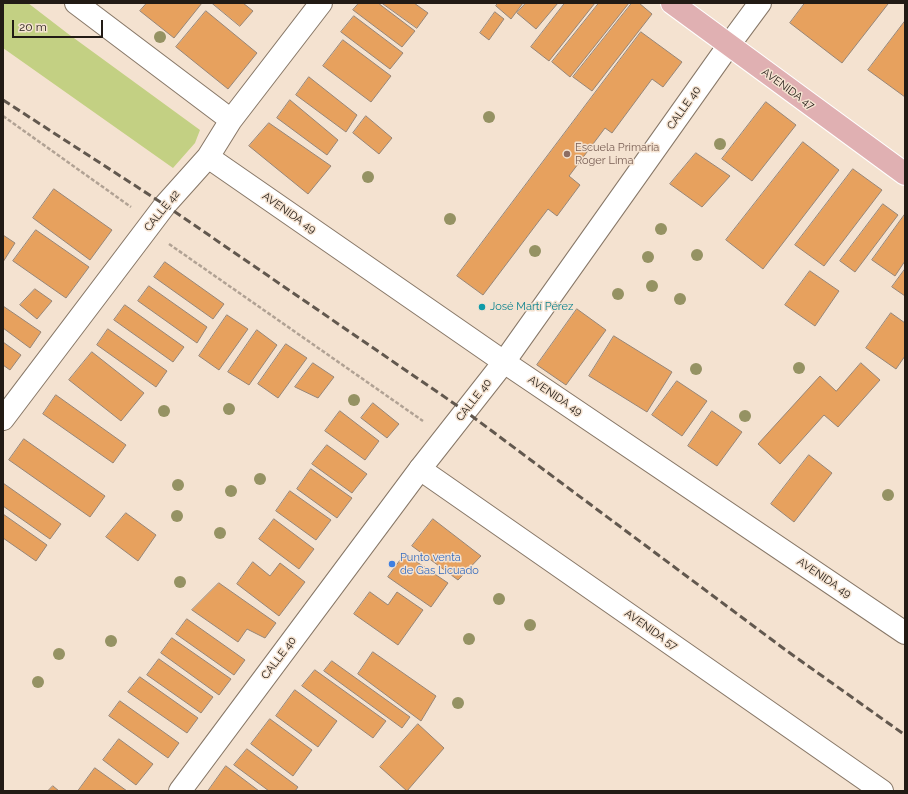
<!DOCTYPE html>
<meta charset="utf-8">
<style>
body{margin:0}
#map{position:relative;width:908px;height:794px;overflow:hidden;background:#f4e2d0;font-family:Raleway,sans-serif}
canvas{display:block}
.frame{position:absolute;inset:0;border:4px solid #221b15;pointer-events:none}
.scale{position:absolute;left:12px;top:20px;width:91px;height:18px;box-sizing:border-box;border:2px solid #221b15;border-top:0;padding-left:5px;font-size:12px;line-height:14px;white-space:nowrap;color:#221b15;-webkit-text-stroke:3px #f4e2d0;paint-order:stroke}
</style>
<div id="map">
<canvas width="908" height="794"></canvas>
<div class="frame"></div>
<div class="scale">20 m</div>
</div>
<script>
const context = document.querySelector('canvas').getContext('2d');
context.lineJoin = 'round';
function fill(path, color) {
  context.fillStyle = color;
  context.fill(path, 'evenodd');
}
function strokePath(path, color, width, dash) {
  context.strokeStyle = color;
  context.lineWidth = width;
  context.lineCap = dash ? 'butt' : 'round';
  context.setLineDash(dash || []);
  context.stroke(path);
}
function drawText(font, color, halo, rows, align = 'center') {
  context.font = font + ' Raleway,sans-serif';
  context.lineWidth = 3;
  context.setLineDash([]);
  context.textBaseline = 'middle';
  context.strokeStyle = halo;
  context.fillStyle = color;
  for (const [text, x, y, turn = 0] of rows) {
    context.save();
    context.translate(x, y);
    context.rotate((+turn || 0) * Math.PI / 180);
    context.textAlign = isNaN(turn) ? turn : align;
    if (halo) context.strokeText(text, 0, 0);
    context.fillText(text, 0, 0);
    context.restore();
  }
}
const green = new Path2D(`
 M 3,3 L 28,3 L 67,33 L 200,130 L 195,143 L 173,168 L 3,48 Z`);
const building = new Path2D(`
 M 147,3 L 202,3 L 174,38 L 140,11 Z
 M 212,3 L 243,3 L 253,11 L 240,26 Z
 M 359,3 L 378,3 L 415,31 L 402,47 L 353,10 Z
 M 382,3 L 414,3 L 428,13 L 417,28 Z
 M 498,3 L 523,3 L 511,19 L 496,6 Z
 M 526,3 L 558,3 L 536,29 L 517,13 Z
 M 565,3 L 595,3 L 549,61 L 531,47 Z
 M 599,3 L 629,3 L 570,77 L 552,62 Z
 M 632,3 L 639,3 L 652,14 L 592,91 L 573,77 Z
 M 805,3 L 886,3 L 888,4 L 842,63 L 790,23 Z
 M 206,11 L 257,53 L 228,89 L 176,47 Z
 M 495,12 L 504,19 L 489,40 L 480,33 Z
 M 354,16 L 403,53 L 390,69 L 341,32 Z
 M 905,21 L 905,97 L 868,70 Z
 M 641,32 L 682,62 L 663,87 L 652,79 L 612,133 L 605,128 L 569,176 L 580,185 L 557,216 L 548,209 L 483,295 L 457,276 Z
 M 343,40 L 391,76 L 371,102 L 323,66 Z
 M 309,77 L 357,115 L 346,132 L 296,95 Z
 M 290,100 L 338,140 L 327,155 L 277,118 Z
 M 766,102 L 796,125 L 752,181 L 722,159 Z
 M 366,116 L 392,138 L 379,154 L 353,133 Z
 M 269,123 L 331,166 L 308,194 L 249,146 Z
 M 803,142 L 839,170 L 763,269 L 726,240 Z
 M 696,153 L 730,176 L 702,207 L 670,184 Z
 M 853,169 L 882,190 L 824,266 L 795,245 Z
 M 54,189 L 112,230 L 90,260 L 33,218 Z
 M 883,204 L 898,215 L 855,272 L 840,261 Z
 M 905,214 L 905,261 L 895,276 L 872,260 Z
 M 36,230 L 89,267 L 66,298 L 13,261 Z
 M 3,235 L 15,243 L 3,262 Z
 M 165,262 L 224,304 L 213,319 L 154,277 Z
 M 905,269 L 905,296 L 892,287 Z
 M 810,271 L 839,291 L 815,326 L 785,305 Z
 M 149,286 L 207,327 L 197,343 L 138,301 Z
 M 35,289 L 52,301 L 37,319 L 20,305 Z
 M 125,305 L 184,347 L 173,362 L 114,320 Z
 M 3,306 L 41,332 L 30,348 L 3,328 Z
 M 577,309 L 606,330 L 566,385 L 537,365 Z
 M 891,313 L 905,323 L 905,356 L 896,369 L 866,348 Z
 M 227,315 L 248,329 L 219,370 L 199,356 Z
 M 108,329 L 167,371 L 156,387 L 97,345 Z
 M 257,330 L 277,345 L 249,385 L 228,372 Z
 M 614,336 L 672,372 L 647,412 L 589,376 Z
 M 3,342 L 21,355 L 10,370 L 3,365 Z
 M 286,344 L 307,358 L 278,398 L 258,384 Z
 M 92,352 L 144,393 L 121,421 L 69,380 Z
 M 313,363 L 334,377 L 318,398 L 295,387 Z
 M 861,363 L 880,380 L 838,427 L 824,415 L 780,464 L 758,444 L 820,376 L 836,391 Z
 M 677,381 L 707,401 L 682,436 L 652,415 Z
 M 56,395 L 126,445 L 113,463 L 43,414 Z
 M 373,403 L 399,424 L 387,438 L 361,418 Z
 M 340,411 L 379,441 L 365,460 L 325,431 Z
 M 712,411 L 742,432 L 717,466 L 688,446 Z
 M 24,439 L 105,496 L 90,517 L 9,460 Z
 M 327,445 L 367,474 L 352,493 L 312,464 Z
 M 809,455 L 832,473 L 794,522 L 771,504 Z
 M 311,469 L 352,498 L 337,518 L 297,489 Z
 M 3,483 L 61,524 L 50,539 L 3,506 Z
 M 290,491 L 331,520 L 316,540 L 276,511 Z
 M 126,513 L 156,535 L 138,561 L 106,537 Z
 M 3,514 L 47,545 L 36,561 L 3,538 Z
 M 274,519 L 314,549 L 299,569 L 259,539 Z
 M 433,519 L 481,556 L 458,580 L 412,546 Z
 M 405,554 L 448,583 L 431,607 L 388,577 Z
 M 253,562 L 270,576 L 280,563 L 305,582 L 279,616 L 237,584 Z
 M 219,583 L 276,623 L 265,638 L 247,629 L 238,642 L 192,610 Z
 M 370,592 L 388,605 L 397,592 L 423,610 L 398,645 L 354,614 Z
 M 187,619 L 245,660 L 234,675 L 176,634 Z
 M 172,638 L 231,679 L 219,695 L 161,653 Z
 M 373,652 L 436,696 L 421,721 L 358,674 Z
 M 159,659 L 213,697 L 201,713 L 147,675 Z
 M 332,661 L 410,717 L 402,728 L 324,671 Z
 M 315,670 L 386,721 L 373,738 L 302,686 Z
 M 140,677 L 198,718 L 187,733 L 128,692 Z
 M 295,690 L 337,721 L 318,747 L 276,716 Z
 M 120,701 L 179,743 L 168,758 L 109,716 Z
 M 270,719 L 312,750 L 293,776 L 251,744 Z
 M 418,724 L 444,748 L 407,791 L 380,767 Z
 M 119,739 L 153,764 L 136,785 L 103,760 Z
 M 247,749 L 298,787 L 295,791 L 269,791 L 234,765 Z
 M 226,766 L 259,791 L 208,791 Z
 M 95,768 L 127,791 L 78,791 Z
 M 53,786 L 59,791 L 48,791 Z`);
const path = new Path2D(`
 M 3,116 L 131,207
 M 169,244 L 423,421`);
const street = new Path2D(`
 M 76,3 L 231,120
 M 208,157 L 504,362 L 905,633
 M 3,419 L 165,205 L 208,157 L 231,120 L 321,3
 M 420,469 L 882,791`);
const secondary = new Path2D(`
 M 180,791 L 420,469 L 504,362 L 729,45 L 760,3`);
const primary = new Path2D(`
 M 672,3 L 905,174`);
const rail = new Path2D(`
 M 3,100 L 165,205 L 465,411 L 787,651 L 905,735`);
const trees = [
 [160,37],
 [489,117],
 [720,144],
 [368,177],
 [450,219],
 [661,229],
 [535,251],
 [697,255],
 [648,257],
 [652,286],
 [618,294],
 [680,299],
 [799,368],
 [696,369],
 [354,400],
 [229,409],
 [164,411],
 [745,416],
 [260,479],
 [178,485],
 [231,491],
 [888,495],
 [177,516],
 [220,533],
 [180,582],
 [499,599],
 [530,625],
 [469,639],
 [111,641],
 [59,654],
 [38,682],
 [458,703]
];
const markers = [
 [567,154,4,"#8d6e63"],
 [482,307,4,"#0f9aa8"],
 [392,564,4,"#3f7fe0"]
];
const streetNames = [
 ["AVENIDA 47",788,89,36],
 ["CALLE 40",684,108,-55],
 ["CALLE 42",162,211,-51],
 ["AVENIDA 49",289,213,35],
 ["AVENIDA 49",555,396,34],
 ["CALLE 40",474,400,-52],
 ["AVENIDA 49",824,578,34],
 ["AVENIDA 57",651,630,35],
 ["CALLE 40",279,658,-53]
];
const educationNames = [
 ["Escuela Primaria",575,148],
 ["Roger Lima",575,161]
];
const cultureNames = [
 ["José Martí Pérez",490,307]
];
const shopNames = [
 ["Punto venta",400,558],
 ["de Gas Licuado",400,571]
];
fill(green, '#c3d083');
fill(building, '#e7a15e');
strokePath(building, '#978576', 1);
strokePath(street, '#877767', 24);
strokePath(secondary, '#877767', 24);
strokePath(primary, '#fff', 24);
strokePath(path, '#b1a294', 2.5, [4, 2]);
strokePath(street, '#fff', 22);
strokePath(secondary, '#fff', 22);
strokePath(primary, '#e0b0b2', 22);
strokePath(rail, '#62584e', 3, [8, 4]);
context.fillStyle = '#959263';
for (const [x, y] of trees) {
  context.beginPath();
  context.arc(x, y, 6, 0, 2 * Math.PI);
  context.fill();
}
for (const [x, y, r, color] of markers) {
  const dot = new Path2D();
  dot.arc(x, y, r, 0, 2 * Math.PI);
  context.fillStyle = color;
  context.fill(dot);
  strokePath(dot, '#f4e2d0', 1.5);
}
drawText('11px', '#221b15', '#f4e2d0', streetNames);
drawText('11px', '#785e54', '#f4e2d0', educationNames, 'left');
drawText('11px', '#0d838f', '#f4e2d0', cultureNames, 'left');
drawText('11px', '#366cbe', '#f4e2d0', shopNames, 'left');
</script>
